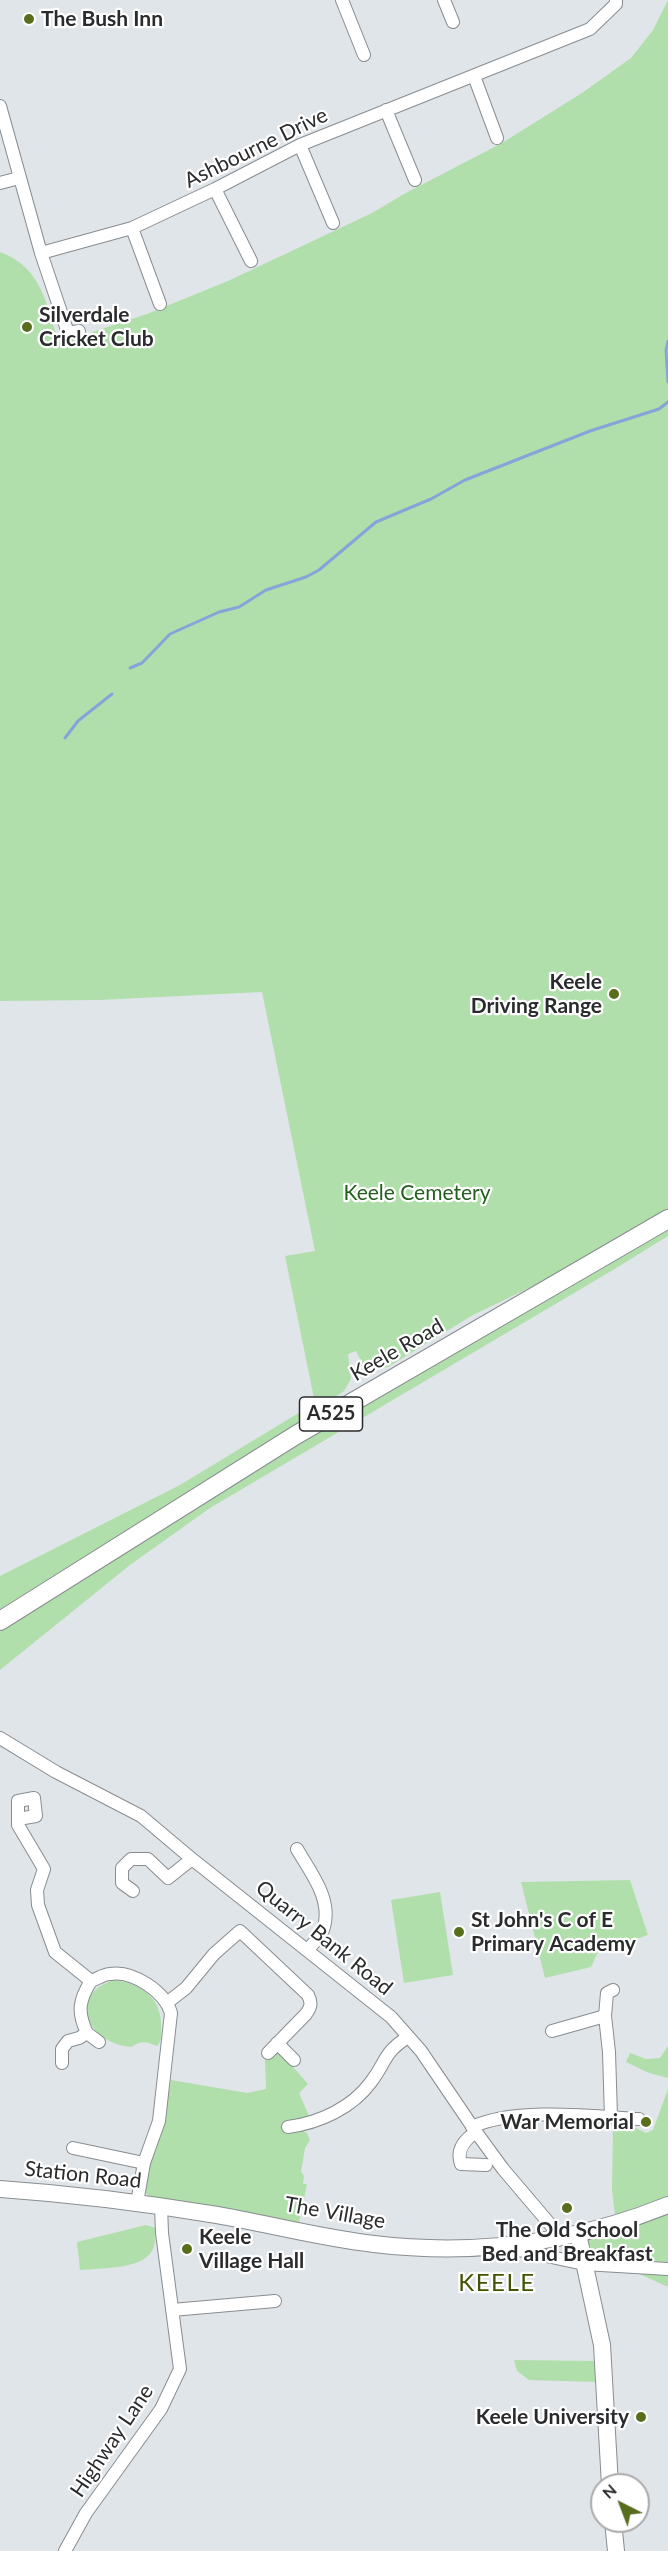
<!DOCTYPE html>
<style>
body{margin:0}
#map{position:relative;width:668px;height:2551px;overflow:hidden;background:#e0e5e9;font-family:Lato,sans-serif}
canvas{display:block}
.north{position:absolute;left:590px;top:2473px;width:60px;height:60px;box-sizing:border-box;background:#fff;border:2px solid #aaaaab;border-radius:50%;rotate:318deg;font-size:16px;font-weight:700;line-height:24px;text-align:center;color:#2a2b2d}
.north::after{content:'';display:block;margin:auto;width:21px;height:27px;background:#596e1d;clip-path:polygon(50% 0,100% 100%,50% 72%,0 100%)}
</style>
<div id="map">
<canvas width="668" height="2551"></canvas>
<div class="north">N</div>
</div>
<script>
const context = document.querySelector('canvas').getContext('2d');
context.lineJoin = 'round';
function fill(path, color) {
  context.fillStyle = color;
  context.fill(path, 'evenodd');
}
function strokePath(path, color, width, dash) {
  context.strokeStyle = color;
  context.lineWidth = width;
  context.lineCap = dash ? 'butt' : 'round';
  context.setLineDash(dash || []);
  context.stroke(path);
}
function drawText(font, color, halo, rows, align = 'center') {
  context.font = font + ' Lato,sans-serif';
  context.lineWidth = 4.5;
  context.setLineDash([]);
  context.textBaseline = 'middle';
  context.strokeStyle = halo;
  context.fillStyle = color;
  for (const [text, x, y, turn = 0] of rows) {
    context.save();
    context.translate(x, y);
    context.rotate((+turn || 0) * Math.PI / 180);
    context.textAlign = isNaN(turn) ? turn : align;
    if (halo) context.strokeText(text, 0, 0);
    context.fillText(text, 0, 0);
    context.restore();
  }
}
const green = new Path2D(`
 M 668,0 L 668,1212 L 556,1275 L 473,1315 L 388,1367 L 375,1369 L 362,1363 L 356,1351 L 348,1354 L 351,1379 L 344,1391 L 250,1456 L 0,1613 L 0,1576 L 180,1485 L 315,1403 L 285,1256 L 315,1251 L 262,992 L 99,1000 L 0,1001 L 0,252 C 42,267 47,306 59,343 L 147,314 L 228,281 L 372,213 L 404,194 L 502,143 L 582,93 L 631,58 L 653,30 Z
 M 668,1226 L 668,1236 L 613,1270 L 210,1508 L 130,1565 L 0,1670 L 0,1627 L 197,1502 Z
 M 630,1880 L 648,1935 L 598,1952 L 591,1967 L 545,1978 L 521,1882 Z
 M 440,1892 L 453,1975 L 404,1983 L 391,1900 Z
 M 114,1980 C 141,1983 163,1999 161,2028 C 161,2035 162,2041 157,2046 C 146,2042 141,2040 132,2047 C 88,2044 65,1995 114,1980 Z
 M 668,2046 L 668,2078 L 649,2073 L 626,2062 L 630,2053 L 646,2059 L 660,2058 Z
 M 275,2052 L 280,2052 L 308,2084 L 299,2093 L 309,2116 L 287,2123 L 307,2133 L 310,2140 L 305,2148 L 301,2172 L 304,2176 L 303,2184 L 307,2184 L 299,2223 L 149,2197 L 144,2190 C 151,2152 165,2118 171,2080 L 247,2093 L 266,2089 L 265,2060 Z
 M 668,2089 L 668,2196 L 615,2215 L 612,2190 L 613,2125 L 634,2127 L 646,2133 L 653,2130 Z
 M 668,2204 L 668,2287 L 624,2267 L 584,2264 L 578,2234 Z
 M 146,2225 L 155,2228 C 155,2235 156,2245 152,2251 C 141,2270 99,2268 80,2270 L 77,2242 Z
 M 514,2360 L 595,2361 L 598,2382 L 529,2380 L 517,2371 Z`);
const stream = new Path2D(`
 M 668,341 L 666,350 L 668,382
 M 130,668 L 142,663 L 170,634 L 219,612 L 239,607 L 266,590 L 306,577 L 319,570 L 376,522 L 431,499 L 465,480 L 590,431 L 659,409 L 668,402
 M 65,738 L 78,721 L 112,694`);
const street = new Path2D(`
 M 342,0 L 364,55
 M 444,0 L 453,22
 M 474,76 L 497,138
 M 0,106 L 41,253 L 132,228 L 215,189 L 300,145 L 590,29 L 616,4 L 616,0
 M 386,110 L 415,180
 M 300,145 L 333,223
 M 0,183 L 19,178
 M 215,189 L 251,261
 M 132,228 L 160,304
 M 41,253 L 68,333 L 79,331
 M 0,1738 L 56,1772 L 141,1816 L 192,1859 L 391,2017 L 421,2051 L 476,2132 L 503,2169 L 554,2229 L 558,2240
 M 18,1819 L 36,1816 L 34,1798 L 18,1801 L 18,1825 L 44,1869 L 37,1890 L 38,1905 L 55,1952 L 91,1981
 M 297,1849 C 310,1872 332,1898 324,1927 C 322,1935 313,1943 308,1950
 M 133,1891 L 122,1883 L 122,1868 L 131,1859 L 148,1859 L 168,1878 L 192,1859
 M 168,2002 L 186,1988 L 214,1954 L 240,1931 L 308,1995 C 312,2003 311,2007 306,2014 L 268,2053
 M 605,2016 L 607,1993 L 613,1990
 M 552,2031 L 605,2016 L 609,2052 L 611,2117
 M 87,2033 L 99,2042
 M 277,2043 L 294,2060
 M 62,2063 L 62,2049 L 68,2041 L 79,2038 L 87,2033 C 77,2012 79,2000 91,1981 C 97,1979 104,1974 110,1974 C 133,1970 165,1992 171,2013 L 159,2121 L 144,2163 L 137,2203
 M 288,2127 C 319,2123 352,2108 371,2082 C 387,2061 383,2053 408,2037
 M 472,2127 C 515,2107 591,2116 639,2119
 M 476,2132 C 464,2140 456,2150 461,2164 L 486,2165
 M 73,2148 L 144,2163
 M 509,2248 L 584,2264 L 668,2269
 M 172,2310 L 275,2301
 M 65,2551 L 86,2513 L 161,2409 L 180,2369 L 162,2233 L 161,2206`);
const secondary = new Path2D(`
 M 0,2189 C 72,2194 145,2203 217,2215 C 269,2224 321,2238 374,2244 C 474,2256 574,2243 668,2205
 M 578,2234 L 602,2345 L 610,2485
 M 613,2521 L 616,2551`);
const primary = new Path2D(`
 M 0,1621 L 296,1435 L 668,1219`);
const markers = [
 [29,19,6,"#596e1d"],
 [27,327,6,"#596e1d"],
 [614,994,6,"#596e1d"],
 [459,1932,6,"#596e1d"],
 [646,2122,6,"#596e1d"],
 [567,2208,6,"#596e1d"],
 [187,2249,6,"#596e1d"],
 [641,2417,6,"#596e1d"]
];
const shields = [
 [331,1414,63]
];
const shieldNames = [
 ["A525",331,1414]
];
const poiNames = [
 ["The Bush Inn",41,19],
 ["Silverdale",39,315],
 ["Cricket Club",39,339],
 ["Keele",602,982,"right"],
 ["Driving Range",602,1006,"right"],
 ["St John's C of E",471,1920],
 ["Primary Academy",471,1944],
 ["War Memorial",634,2122,"right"],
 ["The Old School",567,2230,"center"],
 ["Bed and Breakfast",567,2254,"center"],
 ["Keele",199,2237],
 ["Village Hall",199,2261],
 ["Keele University",629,2417,"right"]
];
const streetNames = [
 ["Ashbourne Drive",256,148,-26],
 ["Keele Road",397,1350,-30],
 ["Quarry Bank Road",324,1938,39],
 ["Station Road",83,2175,6],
 ["The Village",335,2213,10],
 ["Highway Lane",112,2441,-56]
];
const parkNames = [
 ["Keele Cemetery",417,1193]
];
const quarterNames = [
 ["KEELE",497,2283]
];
fill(green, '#b1dfab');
strokePath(stream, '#85a4da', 3);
strokePath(street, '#888d91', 14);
strokePath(secondary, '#888d91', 18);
strokePath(primary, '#888d91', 20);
strokePath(street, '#fff', 12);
strokePath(secondary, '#fff', 16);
strokePath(primary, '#fff', 18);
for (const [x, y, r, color] of markers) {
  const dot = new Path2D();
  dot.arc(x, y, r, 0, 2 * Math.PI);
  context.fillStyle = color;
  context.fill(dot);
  strokePath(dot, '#fff', 2);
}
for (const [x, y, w] of shields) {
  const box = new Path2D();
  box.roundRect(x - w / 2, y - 17, w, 34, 4.5);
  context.fillStyle = '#fff';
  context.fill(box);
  strokePath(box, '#2a2b2d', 1.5);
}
drawText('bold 20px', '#2a2b2d', null, shieldNames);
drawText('bold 21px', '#2a2b2d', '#fff', poiNames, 'left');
drawText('21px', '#2a2b2d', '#fff', streetNames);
drawText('21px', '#23601e', '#fff', parkNames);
context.letterSpacing = '1.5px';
drawText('24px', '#425403', '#fff', quarterNames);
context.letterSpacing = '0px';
</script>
